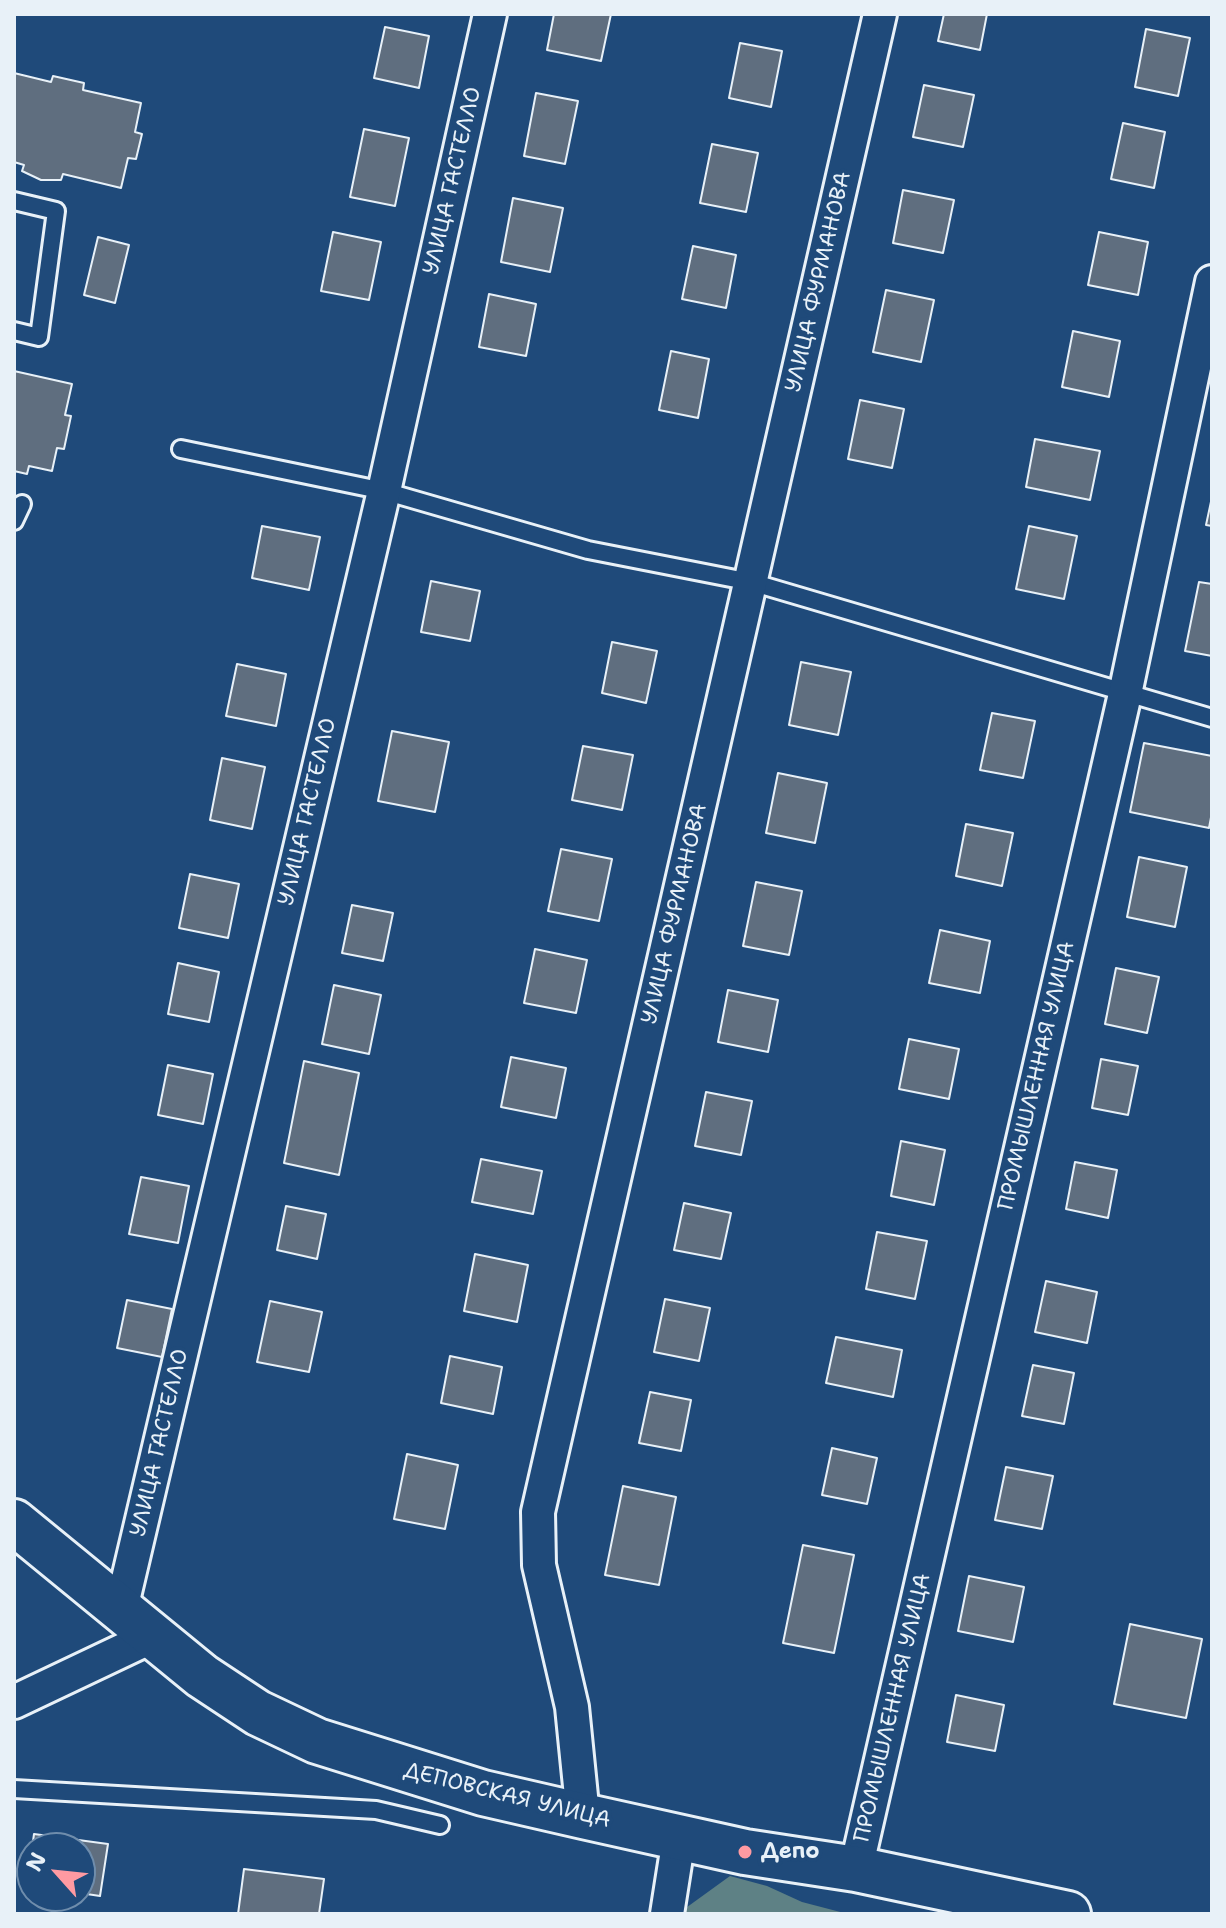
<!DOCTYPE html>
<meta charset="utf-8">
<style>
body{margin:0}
#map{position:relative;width:1226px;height:1928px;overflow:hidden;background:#1f4a7a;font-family:"Shantell Sans",sans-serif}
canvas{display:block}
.frame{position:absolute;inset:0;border:16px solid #e8f1f8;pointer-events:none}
.north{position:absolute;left:16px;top:1832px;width:80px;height:80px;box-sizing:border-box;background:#1f4a7a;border:2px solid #6f8dac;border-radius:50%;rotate:297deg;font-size:22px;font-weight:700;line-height:32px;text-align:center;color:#e8f1f8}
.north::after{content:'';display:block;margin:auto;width:28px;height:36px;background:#ff9aa2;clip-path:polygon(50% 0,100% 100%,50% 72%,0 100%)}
</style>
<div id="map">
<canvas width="1226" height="1928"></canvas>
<div class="frame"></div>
<div class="north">N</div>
</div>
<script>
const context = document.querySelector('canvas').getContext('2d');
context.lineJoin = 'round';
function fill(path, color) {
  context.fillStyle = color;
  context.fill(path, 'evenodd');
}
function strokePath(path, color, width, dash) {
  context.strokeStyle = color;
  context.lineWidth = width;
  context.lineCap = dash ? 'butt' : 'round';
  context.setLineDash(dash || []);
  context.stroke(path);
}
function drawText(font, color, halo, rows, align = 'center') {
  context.font = font + ' "Shantell Sans",sans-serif';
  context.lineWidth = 8;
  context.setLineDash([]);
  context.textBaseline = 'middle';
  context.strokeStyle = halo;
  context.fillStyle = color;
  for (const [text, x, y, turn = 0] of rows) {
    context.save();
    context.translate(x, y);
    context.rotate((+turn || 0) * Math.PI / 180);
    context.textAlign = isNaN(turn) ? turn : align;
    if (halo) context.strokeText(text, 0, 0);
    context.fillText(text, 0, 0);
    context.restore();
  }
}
const green = new Path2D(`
 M 730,1876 L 767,1886 L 802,1902 L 848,1914 L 682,1914 L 683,1910 Z`);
const building = new Path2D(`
 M 554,14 L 611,14 L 601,61 L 547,50 Z
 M 944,14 L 987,14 L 980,50 L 938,41 Z
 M 385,27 L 429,36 L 419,88 L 374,78 Z
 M 1146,29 L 1190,38 L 1178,96 L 1135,87 Z
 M 740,43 L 782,51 L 771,107 L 729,98 Z
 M 14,73 L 51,82 L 53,76 L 84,83 L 83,90 L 141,103 L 135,132 L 142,134 L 136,159 L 128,158 L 121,188 L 63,174 L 61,180 L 41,180 L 22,171 L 24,165 L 14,162 Z
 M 924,85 L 974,95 L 963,147 L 913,137 Z
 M 536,93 L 578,101 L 565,164 L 524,156 Z
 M 1123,123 L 1165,132 L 1154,188 L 1111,179 Z
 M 364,129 L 409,138 L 395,206 L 350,197 Z
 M 712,144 L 758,153 L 746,212 L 700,203 Z
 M 903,190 L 954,200 L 943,253 L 893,243 Z
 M 513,198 L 563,208 L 550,272 L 501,262 Z
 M 333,232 L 381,242 L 369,300 L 321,291 Z
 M 1099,232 L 1148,242 L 1138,295 L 1088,285 Z
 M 98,237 L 129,245 L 115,303 L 84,295 Z
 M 693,246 L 736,255 L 726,308 L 682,299 Z
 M 886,290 L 934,300 L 921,362 L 873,352 Z
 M 489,294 L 536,304 L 526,356 L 479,347 Z
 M 1073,331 L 1120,341 L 1109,397 L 1062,387 Z
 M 671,351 L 709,359 L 698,418 L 659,410 Z
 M 14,371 L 72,384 L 65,415 L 71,416 L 64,449 L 57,448 L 52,471 L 29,466 L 27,474 L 14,471 Z
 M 860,400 L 904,409 L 892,468 L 848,459 Z
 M 1035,439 L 1100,451 L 1090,500 L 1026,487 Z
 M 1212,497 L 1212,526 L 1206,525 Z
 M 262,526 L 320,537 L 309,590 L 252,578 Z
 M 1029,526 L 1077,536 L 1064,599 L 1016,589 Z
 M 431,581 L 480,591 L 470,641 L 421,632 Z
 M 1199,582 L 1212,584 L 1212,656 L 1185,651 Z
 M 612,642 L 657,651 L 646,703 L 602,693 Z
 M 801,662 L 851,672 L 838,735 L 789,725 Z
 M 237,664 L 286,674 L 276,726 L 226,716 Z
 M 992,713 L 1035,721 L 1023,778 L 980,770 Z
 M 392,731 L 449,742 L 435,812 L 378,801 Z
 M 1144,743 L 1212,756 L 1212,812 L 1209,828 L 1130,812 Z
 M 583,746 L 633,755 L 622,810 L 572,800 Z
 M 222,758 L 265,767 L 252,829 L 210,820 Z
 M 778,773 L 827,783 L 815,843 L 766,833 Z
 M 966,824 L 1013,833 L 1002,886 L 956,876 Z
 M 561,849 L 612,859 L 599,921 L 548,911 Z
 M 1139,857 L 1187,867 L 1175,927 L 1127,917 Z
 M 190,874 L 239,884 L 228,938 L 179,928 Z
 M 756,882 L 802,891 L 789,955 L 743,946 Z
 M 352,905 L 393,913 L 383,961 L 342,953 Z
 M 940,930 L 990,941 L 980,993 L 929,983 Z
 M 535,949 L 587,960 L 576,1013 L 524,1003 Z
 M 178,963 L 219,972 L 209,1022 L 168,1014 Z
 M 1116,968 L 1159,977 L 1147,1033 L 1105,1024 Z
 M 334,985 L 381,995 L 369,1054 L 322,1044 Z
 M 728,990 L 778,1000 L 768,1052 L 718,1042 Z
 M 909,1039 L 959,1049 L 949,1099 L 899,1089 Z
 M 511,1057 L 566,1068 L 556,1118 L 501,1107 Z
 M 1101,1059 L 1138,1066 L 1128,1115 L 1092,1108 Z
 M 304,1061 L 359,1073 L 339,1175 L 284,1163 Z
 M 168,1065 L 213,1074 L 203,1124 L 158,1115 Z
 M 706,1092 L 752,1101 L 741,1155 L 695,1146 Z
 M 901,1141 L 945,1150 L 934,1205 L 891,1196 Z
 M 481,1159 L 542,1171 L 533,1214 L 472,1202 Z
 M 1075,1162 L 1117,1170 L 1108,1218 L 1066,1209 Z
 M 141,1177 L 189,1186 L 178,1243 L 129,1234 Z
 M 684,1203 L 731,1213 L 721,1259 L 674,1250 Z
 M 286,1206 L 326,1214 L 317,1259 L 277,1250 Z
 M 877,1232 L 927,1241 L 915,1299 L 866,1289 Z
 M 475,1254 L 528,1265 L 517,1322 L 464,1311 Z
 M 1046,1281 L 1097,1292 L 1087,1343 L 1035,1332 Z
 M 665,1299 L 710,1308 L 699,1361 L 654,1352 Z
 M 127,1300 L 172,1309 L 162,1357 L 117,1348 Z
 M 270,1301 L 322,1312 L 309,1372 L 257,1362 Z
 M 836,1337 L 902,1350 L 893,1397 L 826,1383 Z
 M 450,1356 L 502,1367 L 493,1414 L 441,1403 Z
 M 1033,1365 L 1074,1373 L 1064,1424 L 1022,1416 Z
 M 650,1392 L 691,1400 L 681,1451 L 639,1443 Z
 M 832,1448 L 877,1458 L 867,1504 L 822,1495 Z
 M 407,1454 L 458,1465 L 445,1529 L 394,1519 Z
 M 1006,1467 L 1053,1476 L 1042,1529 L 995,1520 Z
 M 623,1486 L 676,1497 L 659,1585 L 605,1575 Z
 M 803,1545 L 854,1555 L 834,1653 L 783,1643 Z
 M 969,1576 L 1024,1587 L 1013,1642 L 958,1631 Z
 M 1130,1624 L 1202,1639 L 1186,1718 L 1114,1704 Z
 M 956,1695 L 1004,1705 L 995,1751 L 947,1742 Z
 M 34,1834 L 108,1844 L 100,1896 L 80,1893 L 80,1848 L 32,1848 L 32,1887 L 27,1886 Z
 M 244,1869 L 324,1879 L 319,1914 L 238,1914 Z`);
const lane = new Path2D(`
 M 14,201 L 56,211 L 39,337 L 14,331
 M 181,449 L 384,491 L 588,550 L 751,582 L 1212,718
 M 14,521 L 22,504
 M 14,1789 L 376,1810 L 440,1825`);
const street = new Path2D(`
 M 121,1609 L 384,491 L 490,14
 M 14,1702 L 153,1636
 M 583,1816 L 572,1707 L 539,1565 L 538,1512 L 880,14
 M 856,1869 L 1125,694 L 1212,282
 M 667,1914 L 679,1838`);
const secondary = new Path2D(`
 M 14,1522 L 202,1676 L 258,1713 L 317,1741 L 483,1793 L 583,1816 L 745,1852 L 856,1869 L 1068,1914`);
const markers = [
 [745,1852,8,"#ff9aa2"]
];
const streetNames = [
 ["УЛИЦА ГАСТЕЛЛО",453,181,-77],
 ["УЛИЦА ФУРМАНОВА",819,282,-77],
 ["УЛИЦА ГАСТЕЛЛО",308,812,-77],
 ["УЛИЦА ФУРМАНОВА",675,914,-77],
 ["ПРОМЫШЛЕННАЯ УЛИЦА",1037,1076,-77],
 ["УЛИЦА ГАСТЕЛЛО",160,1443,-77],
 ["ПРОМЫШЛЕННАЯ УЛИЦА",893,1708,-77],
 ["ДЕПОВСКАЯ УЛИЦА",507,1796,14]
];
const poiNames = [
 ["Депо",761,1852]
];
fill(green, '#5e8185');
fill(building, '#5f6e7f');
strokePath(building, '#e8f1f8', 2);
strokePath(lane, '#e8f1f8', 22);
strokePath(street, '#e8f1f8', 38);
strokePath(secondary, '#e8f1f8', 50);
strokePath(lane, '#1f4a7a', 16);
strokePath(street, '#1f4a7a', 32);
strokePath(secondary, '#1f4a7a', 44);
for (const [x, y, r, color] of markers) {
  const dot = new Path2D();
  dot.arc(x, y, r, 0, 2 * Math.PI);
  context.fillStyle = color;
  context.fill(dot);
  strokePath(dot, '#1f4a7a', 3);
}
drawText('22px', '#e8f1f8', '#1f4a7a', streetNames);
drawText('bold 22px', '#e8f1f8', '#1f4a7a', poiNames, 'left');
</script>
